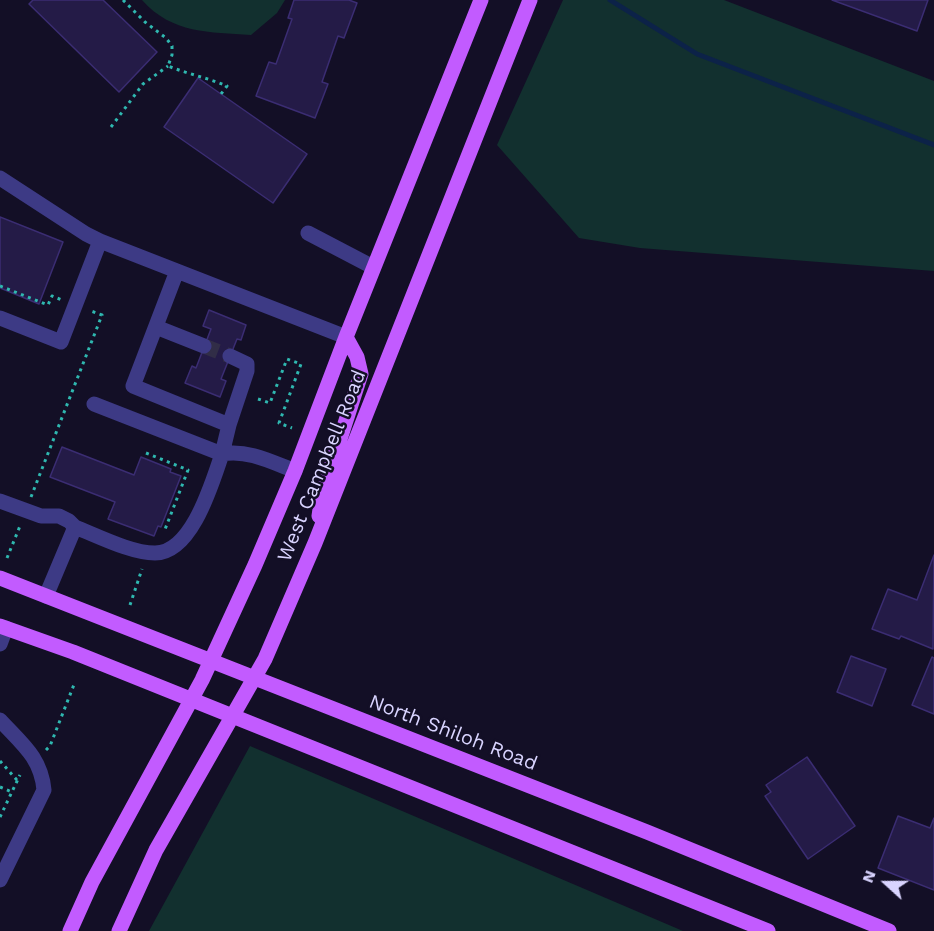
<!DOCTYPE html>
<style>
body{margin:0}
#map{position:relative;width:934px;height:931px;overflow:hidden;background:#130f26;font-family:"Work Sans",sans-serif}
canvas{display:block}
.north{position:absolute;left:856px;top:853px;width:60px;height:60px;-webkit-text-stroke:4px #130f26;paint-order:stroke;rotate:291deg;font-size:16px;font-weight:700;line-height:24px;text-align:center;color:#d9d4ff}
.north::after{content:'';display:block;margin:auto;width:21px;height:27px;background:#d9d4ff;clip-path:polygon(50% 0,100% 100%,50% 72%,0 100%)}
</style>
<div id="map">
<canvas width="934" height="931"></canvas>
<div class="north">N</div>
</div>
<script>
const context = document.querySelector('canvas').getContext('2d');
context.lineJoin = 'round';
function fill(path, color) {
  context.fillStyle = color;
  context.fill(path, 'evenodd');
}
function strokePath(path, color, width, dash) {
  context.strokeStyle = color;
  context.lineWidth = width;
  context.lineCap = dash ? 'butt' : 'round';
  context.setLineDash(dash || []);
  context.stroke(path);
}
function drawText(font, color, halo, rows, align = 'center') {
  context.font = font + ' "Work Sans",sans-serif';
  context.lineWidth = 5;
  context.setLineDash([]);
  context.textBaseline = 'middle';
  context.strokeStyle = halo;
  context.fillStyle = color;
  for (const [text, x, y, turn = 0] of rows) {
    context.save();
    context.translate(x, y);
    context.rotate((+turn || 0) * Math.PI / 180);
    context.textAlign = isNaN(turn) ? turn : align;
    if (halo) context.strokeText(text, 0, 0);
    context.fillText(text, 0, 0);
    context.restore();
  }
}
const green = new Path2D(`
 M 142,0 L 285,0 L 277,13 L 251,35 C 210,32 172,34 142,0 Z
 M 563,0 L 724,0 L 934,81 L 934,271 L 640,248 L 579,238 L 497,145 Z
 M 250,746 L 683,931 L 149,931 Z`);
const stream = new Path2D(`
 M 610,0 L 697,54 L 934,145`);
const building = new Path2D(`
 M 33,0 L 103,0 L 157,52 L 119,92 L 29,4 Z
 M 294,0 L 349,0 L 357,3 L 344,38 L 338,36 L 322,82 L 328,84 L 315,118 L 256,96 L 269,62 L 276,64 L 292,19 L 288,18 Z
 M 832,0 L 928,0 L 917,31 Z
 M 198,78 L 307,154 L 273,203 L 164,127 Z
 M 0,217 L 63,242 L 39,304 L 0,288 Z
 M 209,310 L 246,325 L 241,340 L 237,339 L 221,379 L 226,381 L 220,397 L 185,383 L 192,366 L 196,368 L 211,329 L 203,326 Z
 M 62,447 L 134,475 L 141,457 L 171,469 L 170,472 L 181,476 L 161,527 L 158,526 L 154,536 L 108,519 L 115,502 L 50,477 Z
 M 934,555 L 933,649 L 901,636 L 899,639 L 872,629 L 888,589 L 917,600 Z
 M 851,656 L 886,669 L 872,706 L 837,692 Z
 M 932,657 L 934,658 L 934,714 L 912,705 Z
 M 807,757 L 855,826 L 808,859 L 765,796 L 771,792 L 766,785 Z
 M 898,816 L 930,828 L 934,818 L 934,890 L 878,868 Z`);
const minorTunnel = new Path2D(`
 M 204,346 L 230,356`);
const path = new Path2D(`
 M 123,0 L 145,22 L 166,38 L 172,46 L 172,55 L 168,66 C 188,74 208,78 227,86 L 221,94
 M 111,127 L 143,84 L 168,66
 M 0,286 L 48,305 L 52,296 L 62,300
 M 258,399 L 270,403 L 287,359 L 301,364 L 279,423 L 292,428
 M 146,453 L 188,470 L 164,532
 M 31,497 L 102,315 L 91,311
 M 7,558 L 20,526
 M 130,605 L 142,569
 M 46,750 L 50,746 L 75,682
 M 0,761 L 16,779 L 18,777
 M 0,787 L 12,792
 M 0,817 L 20,775`);
const minor = new Path2D(`
 M 0,178 L 86,234 L 100,241
 M 308,233 L 373,267
 M 0,318 L 61,342 L 100,241 L 346,337
 M 156,327 L 204,346
 M 94,404 L 222,454 L 229,425 L 133,386 L 177,271
 M 229,425 L 247,371 L 247,364 L 230,356
 M 0,501 L 41,516 L 59,516 L 69,521 L 75,527 L 46,596
 M 75,527 C 98,536 131,553 155,553 C 192,553 212,483 222,454 C 247,449 272,462 295,471
 M 0,644 L 6,628
 M 0,720 C 21,743 41,757 44,790 L 0,880`);
const major = new Path2D(`
 M 319,516 L 322,495 L 361,374 L 357,357 L 346,337
 M 0,578 L 647,832 L 889,931
 M 0,626 L 73,652 L 768,931
 M 70,931 L 92,882 L 202,680 L 255,565 L 295,471 L 346,337 L 481,0
 M 119,931 L 156,850 L 265,659 L 315,543 L 530,0`);
const streetNames = [
 ["West Campbell Road",322,466,-68],
 ["North Shiloh Road",453,733,21]
];
fill(green, '#12302f');
strokePath(stream, '#0c2248', 5);
fill(building, '#241b47');
strokePath(building, '#3b2d73', 1.5);
strokePath(minorTunnel, '#312d47', 15, [15, 8]);
strokePath(path, '#2fb8b0', 3, [3, 4.5]);
strokePath(minor, '#3d3a85', 15);
strokePath(major, '#c25bff', 15);
drawText('20px', '#d9d4ff', '#130f26', streetNames);
</script>
